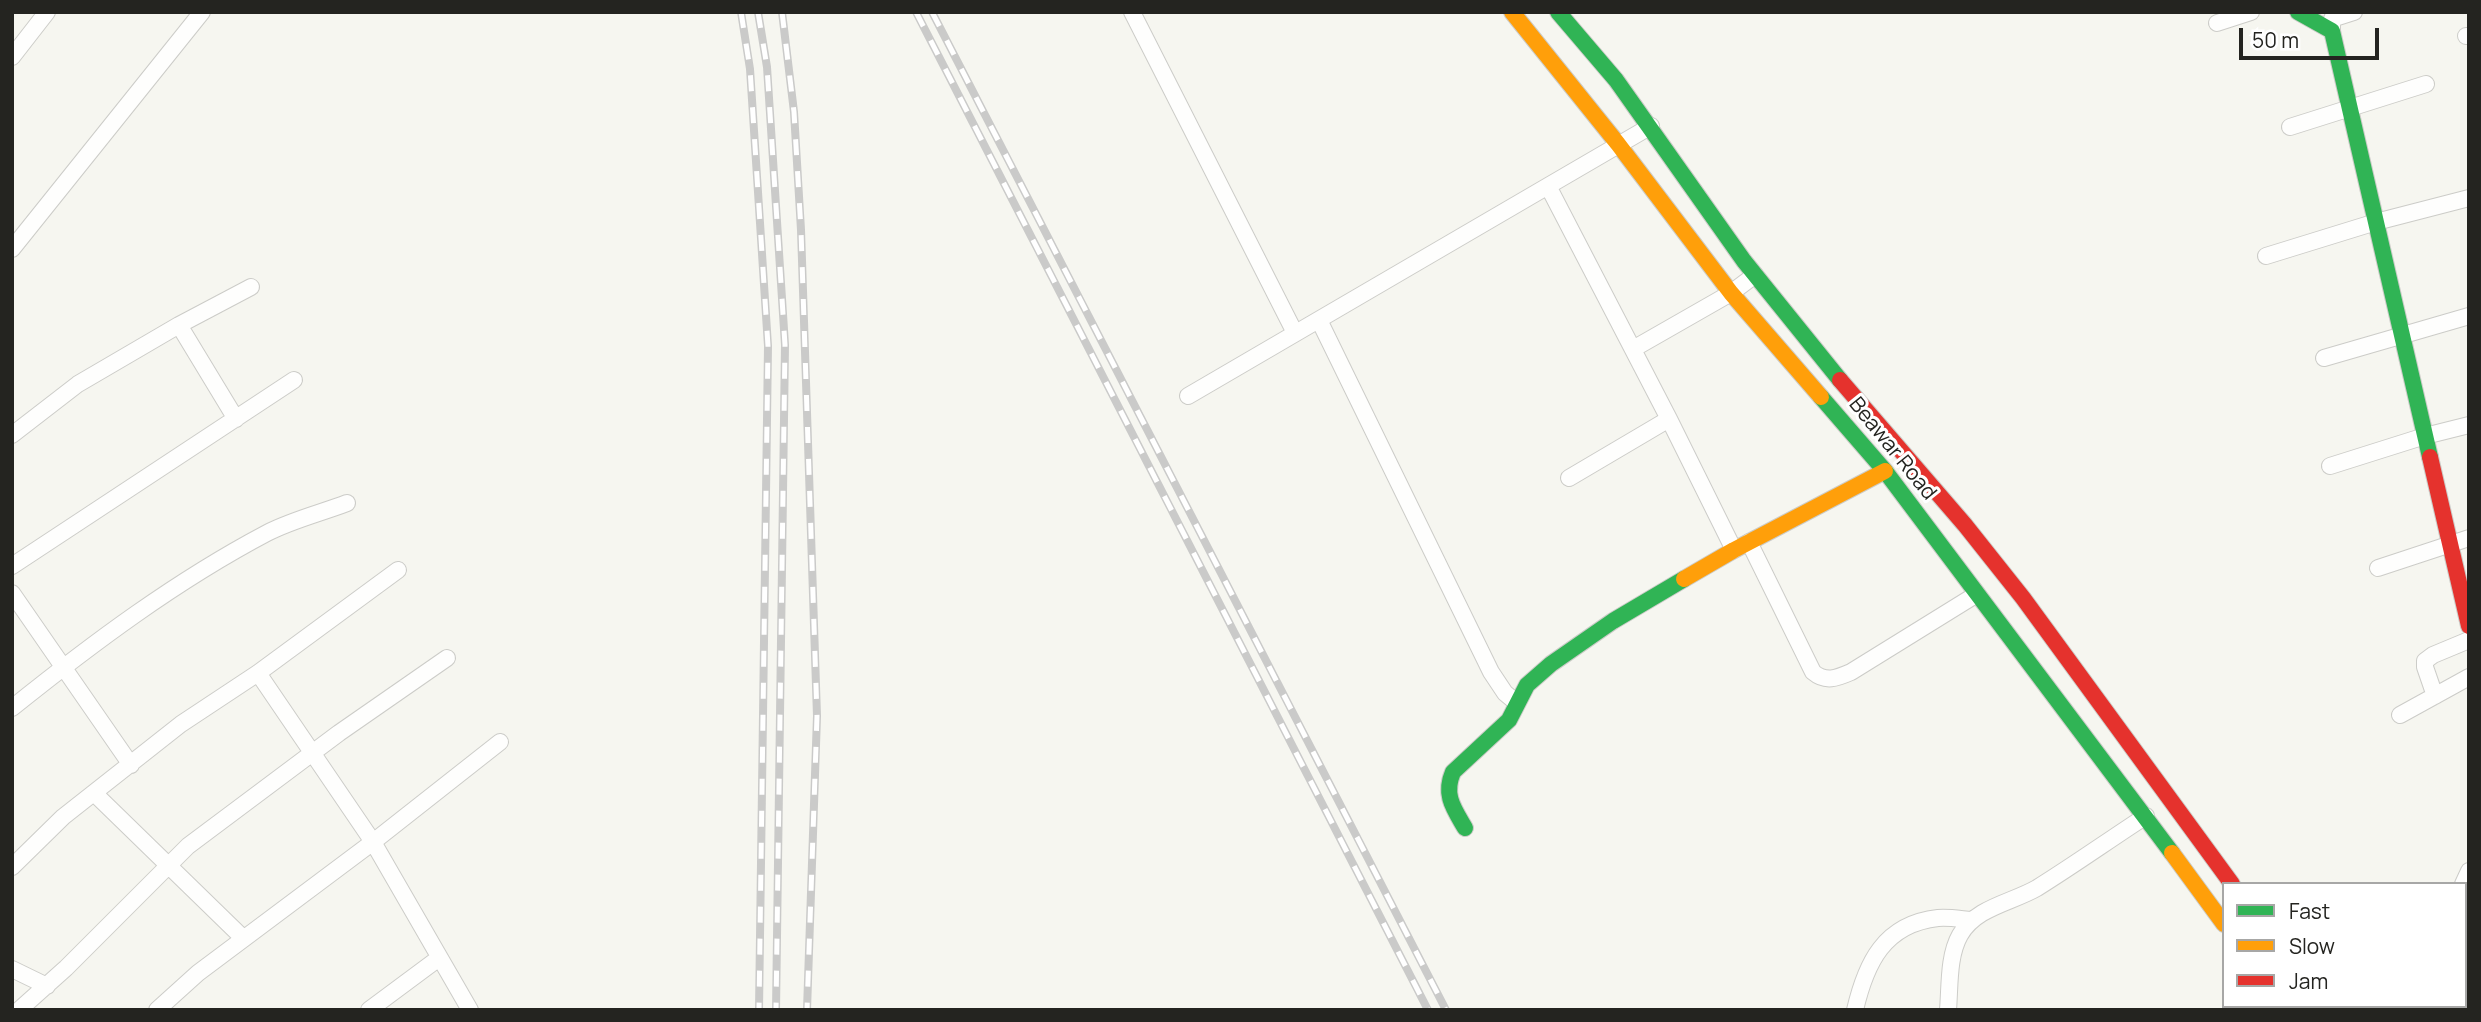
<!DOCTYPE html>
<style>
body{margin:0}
#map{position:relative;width:2481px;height:1022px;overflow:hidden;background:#f6f6f0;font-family:Manrope,sans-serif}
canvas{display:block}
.frame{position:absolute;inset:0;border:14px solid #242420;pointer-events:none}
.legend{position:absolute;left:2222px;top:882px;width:245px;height:126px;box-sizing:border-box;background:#fff;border:2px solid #a7a7a6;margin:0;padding:9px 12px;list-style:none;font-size:21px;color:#242420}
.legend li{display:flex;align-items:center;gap:14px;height:35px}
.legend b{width:35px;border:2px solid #a7a7a6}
.scale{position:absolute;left:2239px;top:28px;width:140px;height:32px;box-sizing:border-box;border:4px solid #242420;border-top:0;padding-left:9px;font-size:21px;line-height:24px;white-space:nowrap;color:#242420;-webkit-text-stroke:5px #fff;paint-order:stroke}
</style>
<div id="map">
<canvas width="2481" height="1022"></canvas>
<div class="frame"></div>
<ul class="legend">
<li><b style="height:9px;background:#30b455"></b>Fast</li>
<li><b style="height:9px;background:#ff9f0a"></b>Slow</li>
<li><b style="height:9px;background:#e5322d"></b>Jam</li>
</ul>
<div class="scale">50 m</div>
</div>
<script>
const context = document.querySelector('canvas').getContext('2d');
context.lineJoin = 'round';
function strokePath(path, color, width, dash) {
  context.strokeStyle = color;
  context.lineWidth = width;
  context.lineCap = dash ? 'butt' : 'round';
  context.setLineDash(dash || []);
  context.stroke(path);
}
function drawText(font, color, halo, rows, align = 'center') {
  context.font = font + ' Manrope,sans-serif';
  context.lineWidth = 6;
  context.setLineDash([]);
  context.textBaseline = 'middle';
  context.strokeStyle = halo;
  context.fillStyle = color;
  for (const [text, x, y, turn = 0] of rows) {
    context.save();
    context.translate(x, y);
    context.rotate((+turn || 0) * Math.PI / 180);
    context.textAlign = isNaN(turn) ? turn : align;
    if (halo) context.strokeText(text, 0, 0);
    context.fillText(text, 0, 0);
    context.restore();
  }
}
const street = new Path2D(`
 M 1132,12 L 1295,333
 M 2217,23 L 2251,12
 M 2332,31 L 2332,19 L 2354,12
 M 2466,36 L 2469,36
 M 12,57 L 47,12
 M 1651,126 L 1548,186 L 1669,419 L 1734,550
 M 2290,127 L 2426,84
 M 12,249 L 202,12
 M 2266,256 L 2376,222 L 2469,198
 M 1319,320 L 1491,672 L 1505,693 L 1517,703
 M 179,325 L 236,419
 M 1633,349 L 1731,293 L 1755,275
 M 2324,358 L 2469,316
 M 1188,396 L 1548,186
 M 12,435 L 78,384 L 179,325 L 251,287
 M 2330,466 L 2425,436 L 2469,425
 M 1569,478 L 1669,419
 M 1749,542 L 1813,672 C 1826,683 1837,678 1851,672 L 1977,594
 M 12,566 L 294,380
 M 2378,568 L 2469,538
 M 12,593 L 131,765
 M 258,673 L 373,842 L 470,1010
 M 2435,696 L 2425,667 L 2425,661 L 2433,655 L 2469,640
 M 12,708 C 93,643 176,581 267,533 C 292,520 321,513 347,503
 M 2400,715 L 2469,677
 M 94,793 L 243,938
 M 12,867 L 63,817 L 181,724 L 258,673 L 398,570
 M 2463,884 L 2469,871
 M 12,969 L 47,986
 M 19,1010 L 66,968 L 188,846 L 339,733 L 447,658
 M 157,1010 L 198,973 L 373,842 L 500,742
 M 369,1010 L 439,958
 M 1855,1010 C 1866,963 1884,924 1938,918 C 1948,917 1960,919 1971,920
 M 1948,1010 C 1950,987 1948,956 1960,935 C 1976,907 2011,903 2037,888 C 2074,865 2109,840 2146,816
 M 2397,1010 L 2399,1006`);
const fast = new Path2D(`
 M 1558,12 L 1616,80 L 1744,261 L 1840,380
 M 2298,12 L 2332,31 L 2430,457
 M 1821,397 L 1885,471 L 2172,853
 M 1465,828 C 1454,809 1443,795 1453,772 L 1509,720 L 1527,685 L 1551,664 L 1613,621 L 1684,579
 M 2285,1006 L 2288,1010
 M 2325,1006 L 2327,1010`);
const slow = new Path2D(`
 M 1512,12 L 1618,144 L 1731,293 L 1821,397
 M 1684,579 L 1734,550 L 1885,471
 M 2172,853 L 2224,924`);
const jam = new Path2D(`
 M 1840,380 L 1965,525 L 2023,598 L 2232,884
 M 2430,457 L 2469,626`);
const rail = new Path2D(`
 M 741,12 L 750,69 L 768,346 L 759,1010
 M 758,12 L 767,67 L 785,345 L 776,1010
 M 782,12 L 794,112 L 801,230 L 817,716 L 807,1010
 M 916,12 L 1428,1010
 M 932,12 L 1446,1010`);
const streetNames = [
 ["Beawar Road",1892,449,51]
];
strokePath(street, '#ccccc8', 18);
strokePath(fast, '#ccccc8', 18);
strokePath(slow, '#ccccc8', 18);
strokePath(jam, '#ccccc8', 18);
strokePath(street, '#fefefd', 16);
strokePath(fast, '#30b455', 16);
strokePath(slow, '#ff9f0a', 16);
strokePath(jam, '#e5322d', 16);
strokePath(rail, '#cacac9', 8);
strokePath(rail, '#fff', 5, [16]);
drawText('21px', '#242420', '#fff', streetNames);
</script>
